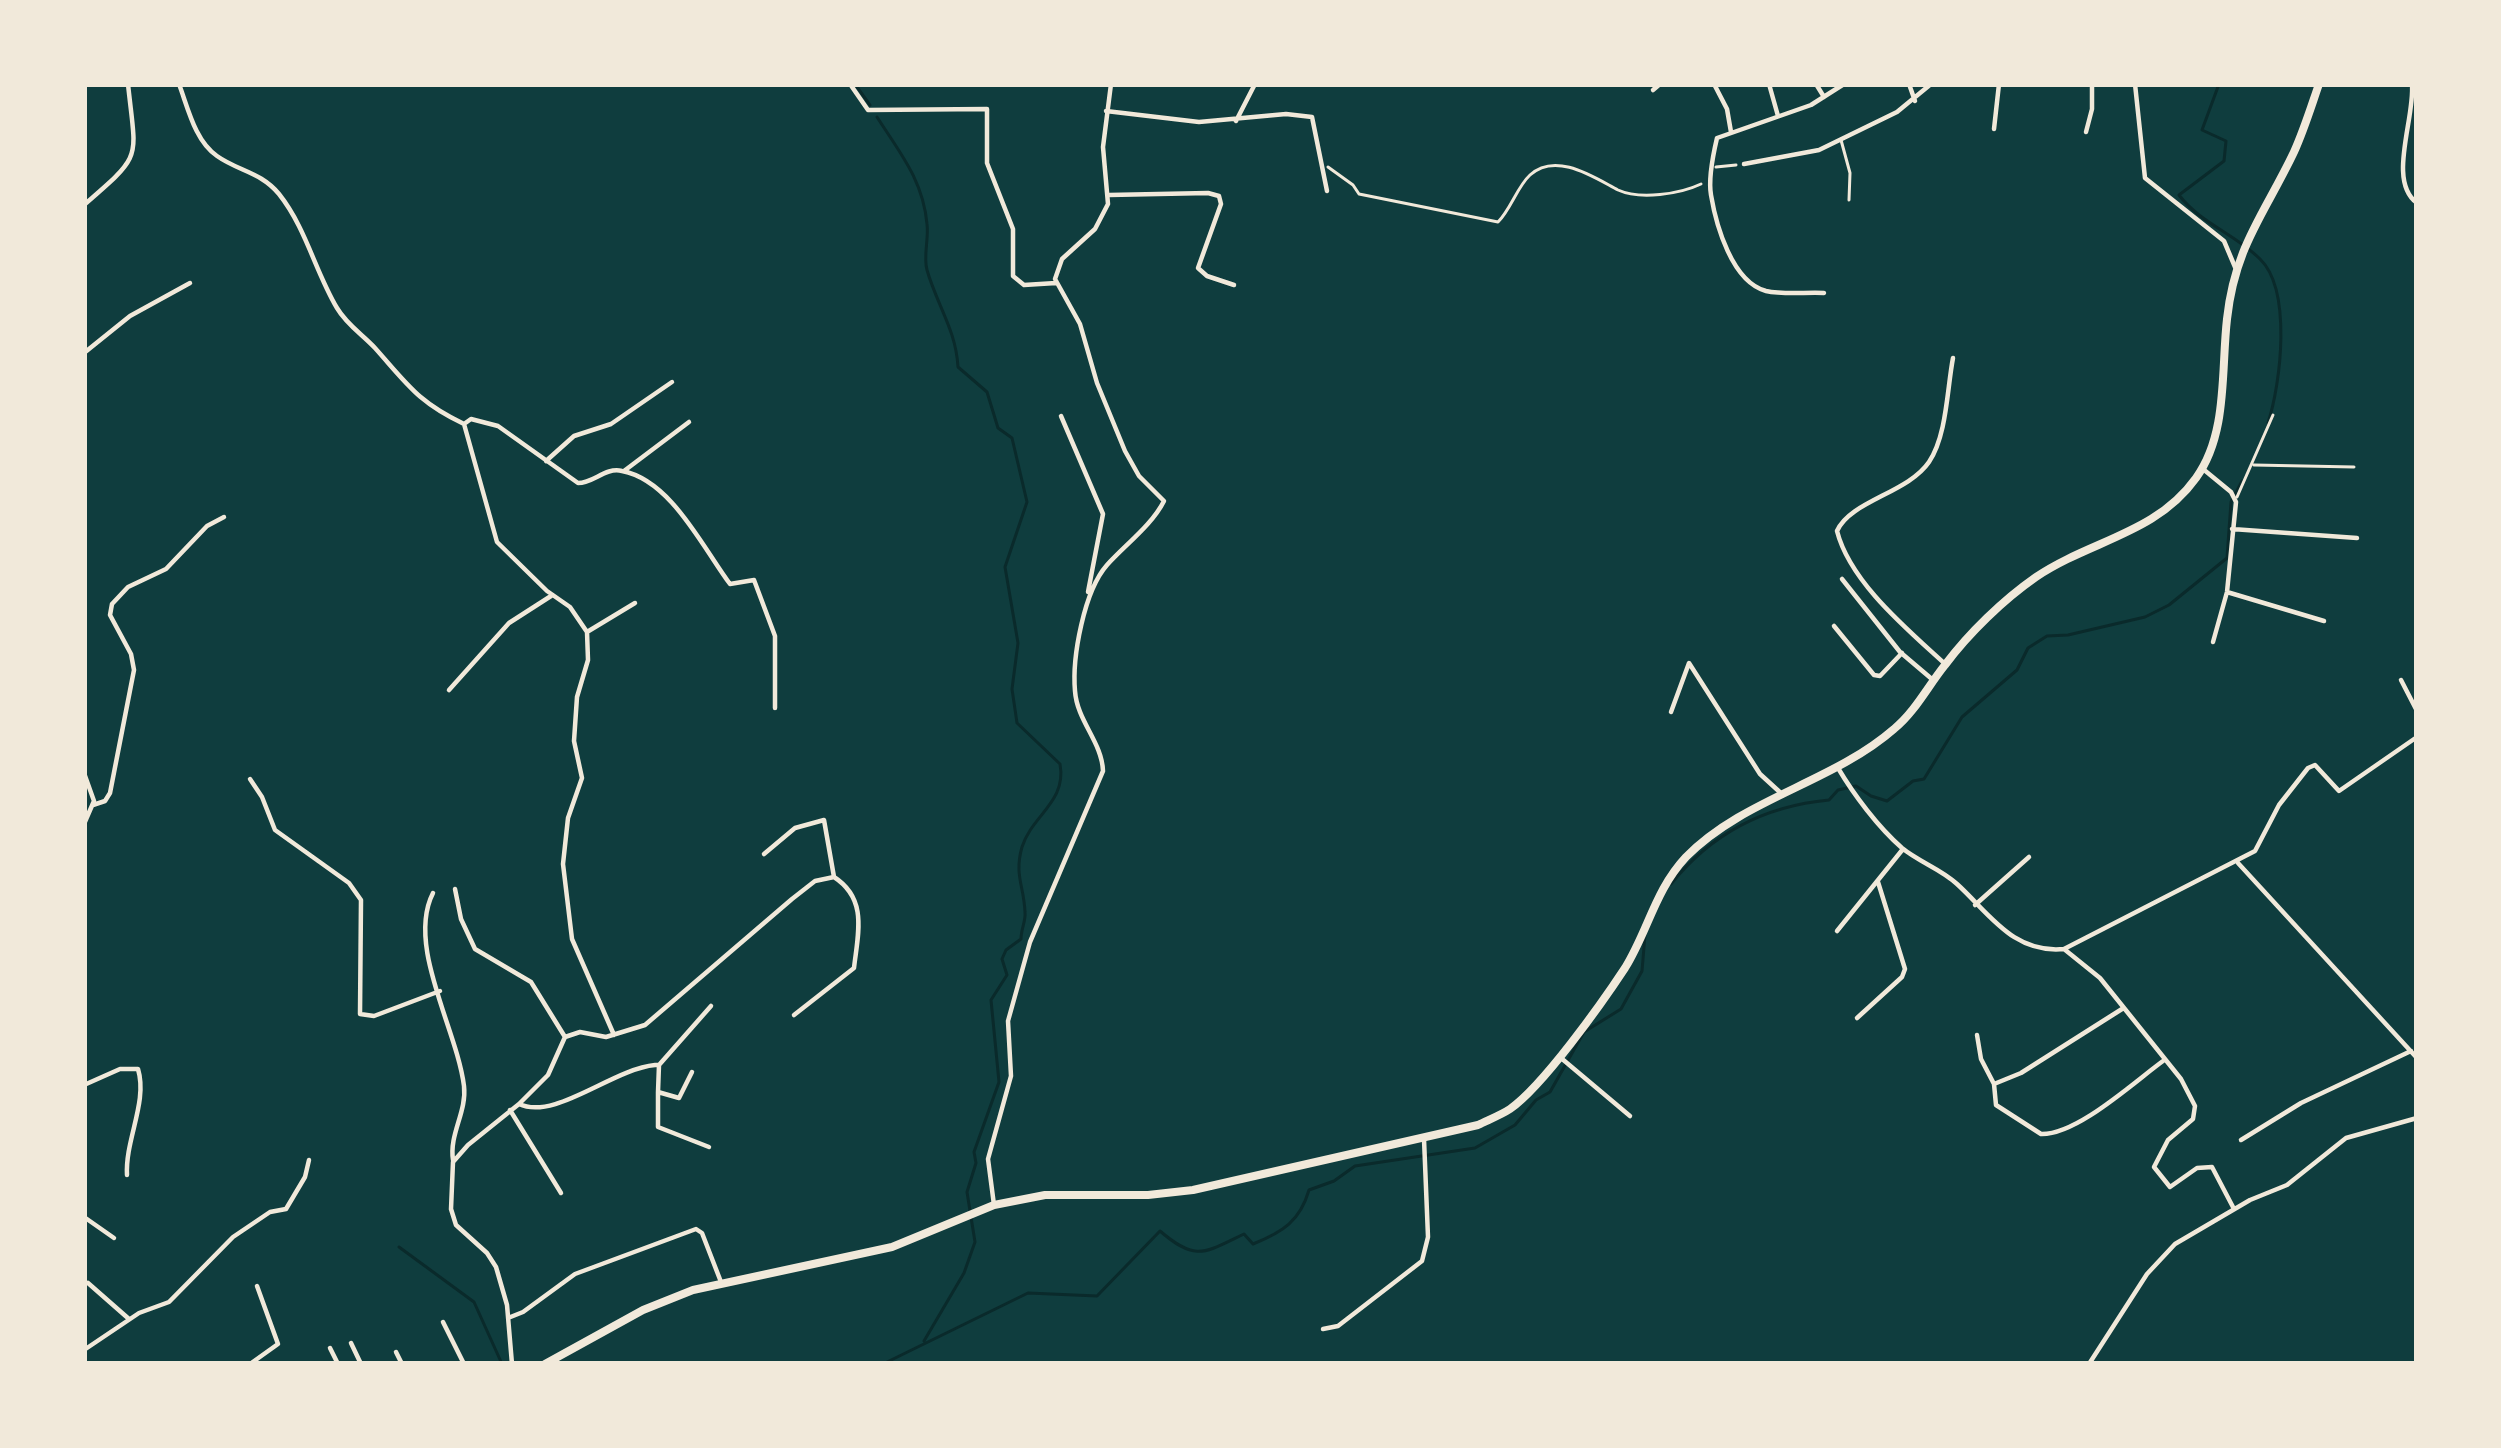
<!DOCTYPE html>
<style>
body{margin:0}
#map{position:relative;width:2501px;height:1448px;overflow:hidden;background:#0f3d3e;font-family:Rubik,sans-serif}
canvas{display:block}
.frame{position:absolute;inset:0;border:87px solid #f1e9da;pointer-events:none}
</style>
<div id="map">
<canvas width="2501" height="1448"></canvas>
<div class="frame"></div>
</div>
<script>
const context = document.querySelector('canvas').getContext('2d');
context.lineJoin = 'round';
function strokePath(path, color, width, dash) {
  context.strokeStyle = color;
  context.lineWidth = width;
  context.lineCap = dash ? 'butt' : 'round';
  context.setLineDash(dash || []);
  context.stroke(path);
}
const stream = new Path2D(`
 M 855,84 L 870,105
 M 2219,84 L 2202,130 L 2226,141 L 2224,161 L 2179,195 C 2200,223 2235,234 2260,259 C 2292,290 2281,383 2268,423
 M 877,117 C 900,153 923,180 927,224 C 929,239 923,256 927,270 C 937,305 956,330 958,367 L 987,392 L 998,428 L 1012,438 L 1027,502 L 1005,567 L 1018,643 L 1012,689 L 1017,723 L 1060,764 C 1067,802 1032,815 1022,847 C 1014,875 1024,886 1025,912 C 1026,921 1021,929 1021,939 L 1006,950 L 1002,959 L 1007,975 L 991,1000 L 999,1082 L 974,1152 L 976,1163 L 967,1192 L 975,1242 L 964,1273 L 924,1341
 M 1671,884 C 1711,834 1765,806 1829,800 L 1838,790 L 1856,786 L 1871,796 L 1887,801 L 1913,781 L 1924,779 L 1962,717 L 2017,670 L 2028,648 L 2047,636 L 2068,635 L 2145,617 L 2169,605 L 2227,558 L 2231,502 L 2242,481
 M 399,1247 L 474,1302 L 502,1364
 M 883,1364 L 1028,1293 L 1097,1296 L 1160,1231 C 1196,1262 1204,1253 1244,1234 L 1253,1244 C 1283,1232 1300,1221 1309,1190 L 1334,1181 L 1355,1166 L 1475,1148 L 1515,1125 L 1536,1100 L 1550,1092 L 1584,1032 L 1621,1009 L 1642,971 L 1645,935`);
const path = new Path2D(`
 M 1328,167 L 1353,185 L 1359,194 L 1498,222 C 1511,209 1517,187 1530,175 C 1556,151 1595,178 1618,190 C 1640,200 1680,194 1701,184
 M 1716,167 L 1736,165`);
const service = new Path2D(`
 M 1841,140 L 1850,173 L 1849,200
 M 2254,465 L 2354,467
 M 2237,497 L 2273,415`);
const minor = new Path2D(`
 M 179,84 C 188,108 195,141 217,156 C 238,171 261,172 279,194 C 306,228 315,271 337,308 C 347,325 362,334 375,348 C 408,385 418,402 464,424
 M 850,84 L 868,110 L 987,109 L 987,163 L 1013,229 L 1013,276 L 1024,285 L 1056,283
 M 1714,84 L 1727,109 L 1731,132
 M 1769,84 L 1778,116
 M 1816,84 L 1824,97
 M 1909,84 L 1915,101
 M 2135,84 L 2145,178 L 2224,241 L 2235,267
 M 2412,84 C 2415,119 2387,181 2417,203
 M 1653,90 L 1660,84
 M 1106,111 L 1199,122 L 1286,114 L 1312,117 L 1327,191
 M 1236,121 L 1255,84
 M 1994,129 L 1999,84
 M 2086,132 L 2092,109 L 2092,84
 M 1744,164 L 1819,150 L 1897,112 L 1931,84
 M 1109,195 L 1208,193 L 1219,196 L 1221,204 L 1198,268 L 1207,276 L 1234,285
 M 84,205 C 144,153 136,161 128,84
 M 1824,293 C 1806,292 1784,295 1766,291 C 1732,282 1716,225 1711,195 C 1708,178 1713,155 1717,138 L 1811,105 L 1844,84
 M 84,353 L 130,316 L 190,283
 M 1061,416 L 1103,514 L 1088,592
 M 546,461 L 574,436 L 611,424 L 672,382
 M 2203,469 L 2231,492 L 2236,502 L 2227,592 L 2213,642
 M 624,471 L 689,422
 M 2232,529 L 2357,538
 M 1842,579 L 1900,652 L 1933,680
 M 2227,592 L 2324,621
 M 1834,626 L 1874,675 L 1880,676 L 1902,653
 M 587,632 L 570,607 L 547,591 L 497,542 L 464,424 L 471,419 L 498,426 L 578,483 C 594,483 605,467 622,471 C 671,480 703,548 730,584 L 754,580 L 775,636 L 775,708
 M 1945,664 C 1907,629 1850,582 1837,531 C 1850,501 1908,493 1929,462 C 1947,435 1947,389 1953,358
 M 2401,680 L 2417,711
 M 449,690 L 509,623 L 551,596
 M 1671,712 L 1689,663 L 1760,774 L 1783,795
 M 1838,768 C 1854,795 1878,827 1902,848 C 1919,862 1941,869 1957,884 C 1989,913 2013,954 2064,949 L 2100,978 L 2181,1079 L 2195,1106 L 2193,1119 L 2168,1140 L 2154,1167 L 2170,1187 L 2197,1168 L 2212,1167 L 2234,1209
 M 84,773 L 94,801 L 84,824
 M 250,779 L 262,797 L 275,830 L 349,883 L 361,900 L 360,1014 L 374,1016 L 440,991
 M 93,805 L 105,801 L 110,793 L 134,670 L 131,654 L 110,615 L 112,604 L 128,587 L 166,569 L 207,526 L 224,517
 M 764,854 L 795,828 L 824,820 L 834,877
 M 2238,863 L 2417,1058
 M 455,889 L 461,919 L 475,949 L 531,982 L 565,1037 L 548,1075 L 519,1104
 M 433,893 C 406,946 457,1029 464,1086 C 467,1112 449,1134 453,1160
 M 1975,905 L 2029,857
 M 1837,931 L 1903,849
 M 2064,949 L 2255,851 L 2279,805 L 2308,768 L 2315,765 L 2339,791 L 2417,737
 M 1857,1018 L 1902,977 L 1905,969 L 1878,882
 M 614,1035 L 572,939 L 563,864 L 568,818 L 582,778 L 574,741 L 577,697 L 588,660 L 587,632 L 635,603
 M 1977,1035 L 1981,1059 L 1994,1084 L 1996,1105 L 2041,1134 C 2077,1135 2134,1082 2163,1061
 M 565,1037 L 580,1032 L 606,1037 L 645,1025 L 792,899 L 815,881 L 834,877 C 868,899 858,933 854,968 L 794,1015
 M 1561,1058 L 1630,1116
 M 659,1065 L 711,1006
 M 1994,1084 L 2021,1073 L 2122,1009
 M 84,1085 L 120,1069 L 138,1069 C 148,1102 125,1140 127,1175
 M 658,1092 L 658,1127 L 709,1147
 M 510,1110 L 561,1193
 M 2241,1140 L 2301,1103 L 2411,1051
 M 994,1205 L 988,1159 L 1011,1076 L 1008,1021 L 1030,942 L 1103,771 C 1102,742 1077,721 1075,691 C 1072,657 1084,591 1107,565 C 1125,545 1152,525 1164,501 L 1139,476 L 1125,451 L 1097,383 L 1080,324 L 1055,279 L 1062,259 L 1095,229 L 1108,204 L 1103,147 L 1111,84
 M 84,1217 L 114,1238
 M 88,1283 L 129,1319
 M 508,1318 L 523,1312 L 575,1274 L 696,1229 L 702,1233 L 721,1282
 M 443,1322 L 464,1364
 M 1323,1329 L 1338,1326 L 1422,1261 L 1428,1237 L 1424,1139
 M 351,1343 L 361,1364
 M 330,1348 L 338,1364
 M 84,1350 L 139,1313 L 169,1302 L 233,1237 L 270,1212 L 286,1209 L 305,1177 L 309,1160
 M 396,1352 L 402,1364
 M 250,1364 L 278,1344 L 257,1286
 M 512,1364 L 507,1305 L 496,1267 L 487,1253 L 456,1225 L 451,1209 L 453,1162 L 468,1145 L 519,1104 C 555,1121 612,1069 655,1065 L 659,1065 L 658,1092 L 679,1098 L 692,1072
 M 2089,1364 L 2147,1274 L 2175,1244 L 2250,1200 L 2287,1185 L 2346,1138 L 2417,1118`);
const primary = new Path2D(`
 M 545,1364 L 643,1310 L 693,1290 L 892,1247 L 994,1205 L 1045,1195 L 1148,1195 L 1193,1190 L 1478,1125 C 1488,1120 1501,1115 1510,1109 C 1543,1086 1602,1003 1625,968 C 1648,931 1655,890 1686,857 C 1744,798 1832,783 1894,729 C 1915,712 1928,686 1945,665 C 1969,633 2003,600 2036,577 C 2091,540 2156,534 2196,478 C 2228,434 2221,371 2227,319 C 2235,246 2264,215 2294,152 C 2304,130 2311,107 2319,84`);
strokePath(stream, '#0a2a2b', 3);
strokePath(path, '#f1e9da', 3);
strokePath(service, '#f1e9da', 3);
strokePath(minor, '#f1e9da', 4.5);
strokePath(primary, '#f1e9da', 8);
</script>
